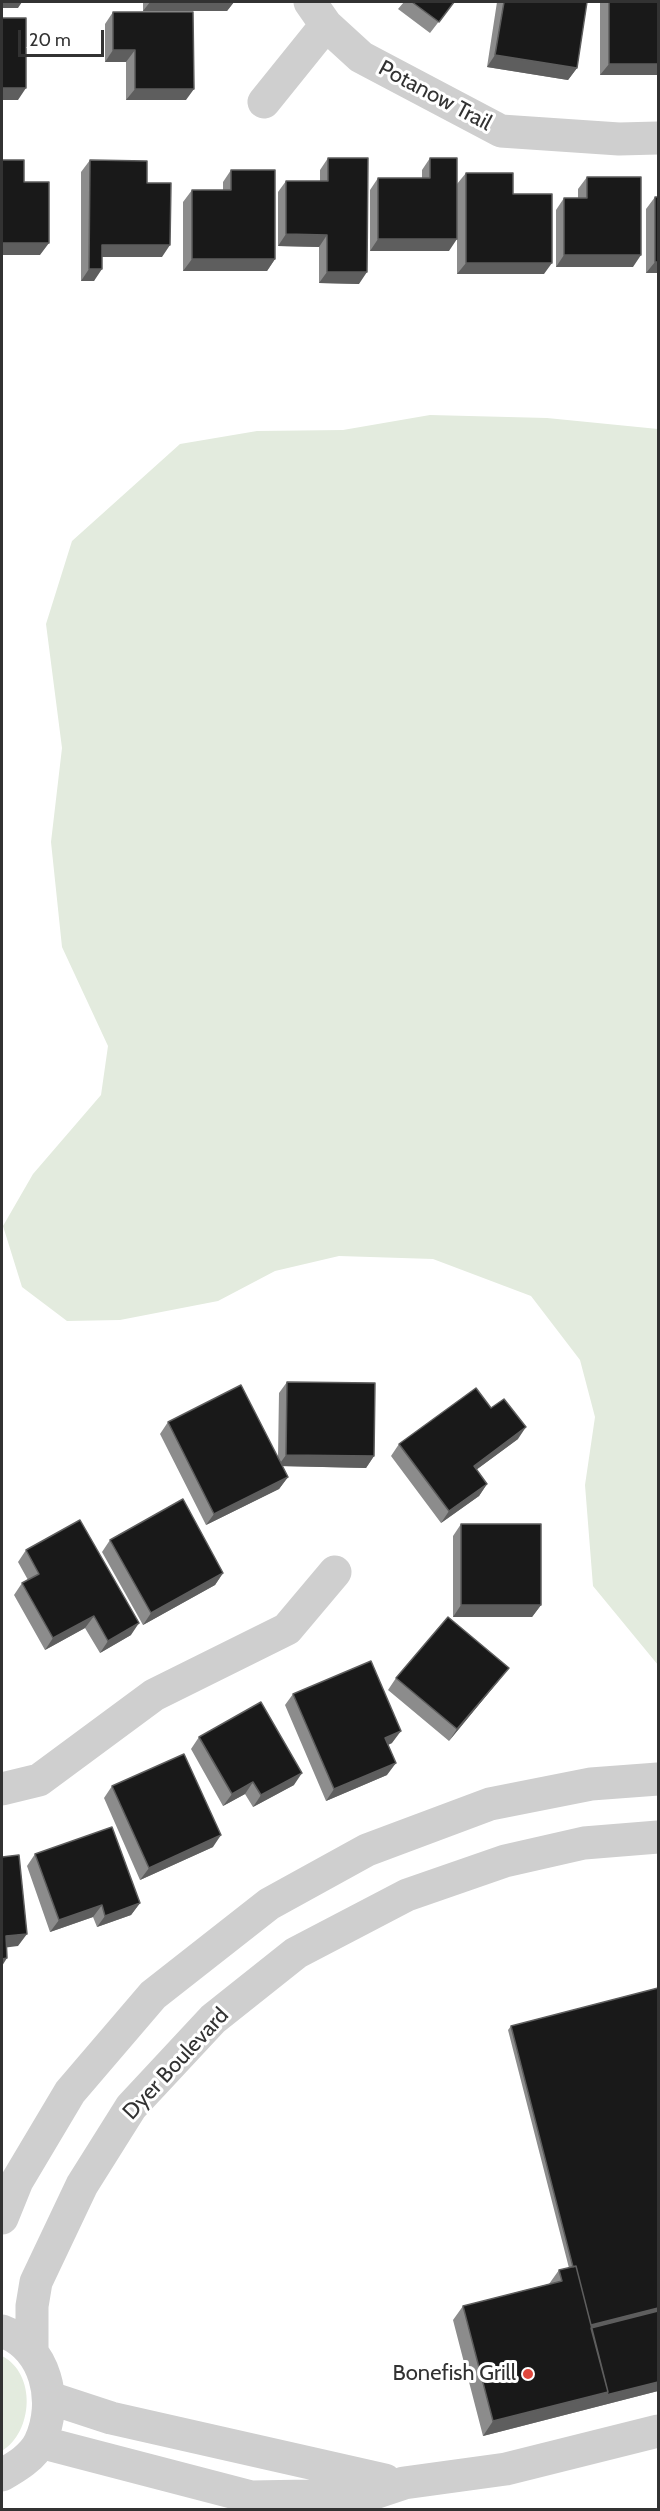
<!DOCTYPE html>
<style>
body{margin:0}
#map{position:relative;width:660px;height:2511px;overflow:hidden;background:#fff;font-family:Cabin,sans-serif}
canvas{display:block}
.frame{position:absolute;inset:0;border:3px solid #323232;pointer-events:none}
.scale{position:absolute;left:18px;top:30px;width:86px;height:27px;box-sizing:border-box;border:3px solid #323232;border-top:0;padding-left:8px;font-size:18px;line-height:21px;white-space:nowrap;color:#323232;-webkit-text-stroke:4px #fff;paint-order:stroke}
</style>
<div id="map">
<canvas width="660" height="2511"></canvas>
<div class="frame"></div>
<div class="scale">20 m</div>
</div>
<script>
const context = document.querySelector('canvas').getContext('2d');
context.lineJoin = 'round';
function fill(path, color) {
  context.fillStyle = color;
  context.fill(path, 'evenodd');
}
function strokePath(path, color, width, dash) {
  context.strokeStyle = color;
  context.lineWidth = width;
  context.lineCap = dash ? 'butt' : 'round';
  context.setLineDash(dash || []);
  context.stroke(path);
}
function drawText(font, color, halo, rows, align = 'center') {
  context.font = font + ' Cabin,sans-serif';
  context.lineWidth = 6;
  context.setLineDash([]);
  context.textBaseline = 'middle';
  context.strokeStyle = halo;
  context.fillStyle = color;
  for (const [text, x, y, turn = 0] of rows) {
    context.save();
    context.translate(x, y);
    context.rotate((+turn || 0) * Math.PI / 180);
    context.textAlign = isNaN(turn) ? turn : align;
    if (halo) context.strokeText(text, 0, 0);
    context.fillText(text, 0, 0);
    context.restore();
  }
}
const green = new Path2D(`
 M 430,415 L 547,418 L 658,429 L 658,1665 L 593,1586 L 585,1485 L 595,1417 L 580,1360 L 531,1296 L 433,1259 L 339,1256 L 275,1271 L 218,1301 L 120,1320 L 67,1321 L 22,1287 L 3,1226 L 33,1174 L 101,1095 L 108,1046 L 62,947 L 51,842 L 62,748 L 46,624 L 72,541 L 180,444 L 257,431 L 343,430 Z
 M 2,2356 C 37,2374 33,2432 2,2451 Z`);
const minor = new Path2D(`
 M 310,2 L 326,25 L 361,57 L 501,131 L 619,139 L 658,138
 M 264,102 L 326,25
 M 2,1789 L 39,1780 L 154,1695 L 287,1629 L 335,1572
 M 2,2218 L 17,2181 L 70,2092 L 153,1995 L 269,1904 L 367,1850 L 490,1804 L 591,1784 L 658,1779
 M 2,2331 C 46,2347 59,2401 40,2442 C 33,2457 16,2467 2,2475
 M 32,2352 L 32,2306 L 36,2282 L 82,2185 L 131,2107 L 213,2019 L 296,1953 L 407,1895 L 505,1861 L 584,1843 L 658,1837
 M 50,2398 L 111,2418 L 385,2480
 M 40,2442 L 251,2497 L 368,2495 L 404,2483 L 506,2469 L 658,2431`);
const wall = new Path2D(`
 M 143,2 L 234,2 L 227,11 L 143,11 Z
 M 404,2 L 454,2 L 430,33 L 398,9 Z
 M 497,2 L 587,2 L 577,68 L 568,80 L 487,67 Z
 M 600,2 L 658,2 L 658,75 L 600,75 Z
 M 113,12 L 186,100 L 126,100 L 126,62 L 105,62 L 105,24 Z
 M 328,158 L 359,284 L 319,283 L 319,247 L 278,246 L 278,192 L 286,181 L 320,181 L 320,170 Z
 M 430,158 L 449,251 L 370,251 L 370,190 L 378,178 L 422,178 L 422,170 Z
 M 90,160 L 147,183 L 162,257 L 102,257 L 94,281 L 81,281 L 81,172 Z
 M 231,170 L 275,259 L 267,271 L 183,271 L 183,202 L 192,190 L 223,190 L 223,182 Z
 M 466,173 L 513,194 L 544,274 L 457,274 L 457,184 Z
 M 587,177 L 633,267 L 556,267 L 556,210 L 564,198 L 578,198 L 578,189 Z
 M 655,197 L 658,273 L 646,273 L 646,209 Z
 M 287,1382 L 374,1456 L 366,1468 L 282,1466 L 288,1477 L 279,1489 L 206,1525 L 160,1434 L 168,1422 L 278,1457 L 279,1393 Z
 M 491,1408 L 518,1439 L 476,1470 L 487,1484 L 479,1496 L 441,1523 L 391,1456 L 399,1444 Z
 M 461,1524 L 541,1605 L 532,1617 L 453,1617 L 453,1536 Z
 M 110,1540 L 223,1573 L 215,1585 L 143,1625 L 102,1552 Z
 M 26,1550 L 131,1635 L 100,1653 L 85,1628 L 45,1650 L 14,1595 L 22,1583 L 28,1580 L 18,1562 Z
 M 396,1678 L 500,1679 L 449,1741 L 388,1690 Z
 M 293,1694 L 392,1743 L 388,1745 L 387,1775 L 326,1801 L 285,1705 Z
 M 199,1737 L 294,1785 L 253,1807 L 245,1794 L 223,1806 L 191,1749 Z
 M 112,1786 L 213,1847 L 140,1880 L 104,1798 Z
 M 35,1854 L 140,1903 L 131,1915 L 97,1927 L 93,1917 L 50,1932 L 27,1866 Z
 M 658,1988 L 658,2391 L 483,2436 L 453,2320 L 463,2306 L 549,2284 L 559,2270 L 569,2268 L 508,2030 L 511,2026 Z`);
const shadedWall = new Path2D(`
 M 2,2 L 22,2 L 18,8 L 2,8 Z
 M 150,2 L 234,2 L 227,11 L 143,11 Z
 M 113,50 L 135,50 L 126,62 L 105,62 Z
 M 495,55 L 577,68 L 568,80 L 487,67 Z
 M 609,64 L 658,64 L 658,75 L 600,75 Z
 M 2,88 L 26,88 L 18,100 L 2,100 Z
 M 135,89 L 194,89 L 186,100 L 126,100 Z
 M 286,234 L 327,235 L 319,247 L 278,246 Z
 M 378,239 L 457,239 L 449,251 L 370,251 Z
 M 2,243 L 49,243 L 40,255 L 2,255 Z
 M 102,245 L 170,245 L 162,257 L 94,257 Z
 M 564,255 L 641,255 L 633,267 L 556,267 Z
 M 192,259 L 275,259 L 267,271 L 183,271 Z
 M 655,262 L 658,262 L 658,273 L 646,273 Z
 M 466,263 L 552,263 L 544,274 L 457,274 Z
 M 89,269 L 102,269 L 94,281 L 81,281 Z
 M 327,272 L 367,272 L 359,284 L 319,283 Z
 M 526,1427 L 518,1439 L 465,1478 L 474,1466 Z
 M 286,1455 L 374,1456 L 366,1468 L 278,1466 Z
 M 288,1477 L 279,1489 L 206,1525 L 214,1514 Z
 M 487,1484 L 479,1496 L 441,1523 L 449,1511 Z
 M 223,1573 L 215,1585 L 143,1625 L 151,1613 Z
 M 461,1605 L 541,1605 L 532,1617 L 453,1617 Z
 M 94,1616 L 85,1628 L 45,1650 L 53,1638 Z
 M 139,1623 L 131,1635 L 100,1653 L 108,1641 Z
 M 509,1668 L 500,1679 L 449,1741 L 457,1729 Z
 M 401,1731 L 392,1743 L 376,1750 L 385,1738 Z
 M 396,1763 L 387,1775 L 326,1801 L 334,1789 Z
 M 302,1773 L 294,1785 L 253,1807 L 261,1795 Z
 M 253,1782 L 245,1794 L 223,1806 L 232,1794 Z
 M 221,1835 L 213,1847 L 140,1880 L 149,1868 Z
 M 140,1903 L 131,1915 L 97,1927 L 105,1916 Z
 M 102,1905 L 93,1917 L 50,1932 L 59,1920 Z
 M 27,1934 L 18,1946 L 2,1948 L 6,1936 Z
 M 7,1958 L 2,1966 L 2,1959 Z
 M 658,2308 L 658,2312 L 585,2330 L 588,2326 Z
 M 658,2382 L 658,2391 L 483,2436 L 493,2421 L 608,2392 Z`);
const building = new Path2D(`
 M 412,2 L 454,2 L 439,22 Z
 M 504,2 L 587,2 L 577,68 L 495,55 Z
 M 609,2 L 658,2 L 658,64 L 609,64 Z
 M 113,12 L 193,12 L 194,89 L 135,89 L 135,50 L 113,50 Z
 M 2,18 L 26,18 L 26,88 L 2,88 Z
 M 328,158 L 368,158 L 367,272 L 327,272 L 327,235 L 286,234 L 286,181 L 328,181 Z
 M 430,158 L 457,158 L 457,239 L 378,239 L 378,178 L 430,178 Z
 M 2,160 L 24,160 L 24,182 L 49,182 L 49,243 L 2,243 Z
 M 90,160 L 147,161 L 147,183 L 171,183 L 170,245 L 102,245 L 102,269 L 89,269 Z
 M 231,170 L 275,170 L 275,259 L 192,259 L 192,190 L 231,190 Z
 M 466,173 L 513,173 L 513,194 L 552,194 L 552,263 L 466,263 Z
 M 587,177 L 641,177 L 641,255 L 564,255 L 564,198 L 587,198 Z
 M 655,197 L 658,197 L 658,262 L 655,262 Z
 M 287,1382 L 375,1383 L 374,1456 L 286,1455 Z
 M 241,1385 L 288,1477 L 214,1514 L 168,1422 Z
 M 476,1388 L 491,1408 L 504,1399 L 526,1427 L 474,1466 L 487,1484 L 449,1511 L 399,1444 Z
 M 183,1499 L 223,1573 L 151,1613 L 110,1540 Z
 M 80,1520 L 139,1623 L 108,1641 L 94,1616 L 53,1638 L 22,1583 L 39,1574 L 26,1550 Z
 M 461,1524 L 541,1524 L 541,1605 L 461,1605 Z
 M 448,1617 L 509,1668 L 457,1729 L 396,1678 Z
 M 371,1661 L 401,1731 L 385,1738 L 396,1763 L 334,1789 L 293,1694 Z
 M 261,1702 L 302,1773 L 261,1795 L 253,1782 L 232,1794 L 199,1737 Z
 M 184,1754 L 221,1835 L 149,1868 L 112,1786 Z
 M 112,1827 L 140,1903 L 105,1916 L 102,1905 L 59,1920 L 35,1854 Z
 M 19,1855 L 27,1934 L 6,1936 L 7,1958 L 2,1959 L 2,1857 Z
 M 658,1988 L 658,2308 L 591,2325 L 576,2266 L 573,2267 L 511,2026 Z
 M 576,2266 L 608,2392 L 493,2421 L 463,2306 L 562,2281 L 559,2270 Z
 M 658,2311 L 658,2382 L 606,2395 L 608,2392 L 591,2328 Z`);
const markers = [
 [528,2374,6,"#e0483d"]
];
const streetNames = [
 ["Potanow Trail",435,96,28],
 ["Dyer Boulevard",176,2064,-47]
];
const poiNames = [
 ["Bonefish Grill",516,2374]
];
fill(green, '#e3ebde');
strokePath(minor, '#cfcfcf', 33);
fill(wall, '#8c8c8c');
fill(shadedWall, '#5e5e5e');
fill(building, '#191919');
strokePath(building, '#5e5e5e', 1.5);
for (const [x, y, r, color] of markers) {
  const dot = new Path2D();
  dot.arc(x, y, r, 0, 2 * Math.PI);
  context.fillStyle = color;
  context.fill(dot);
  strokePath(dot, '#fff', 2);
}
drawText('22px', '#323232', '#fff', streetNames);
drawText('22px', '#323232', '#fff', poiNames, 'right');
</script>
